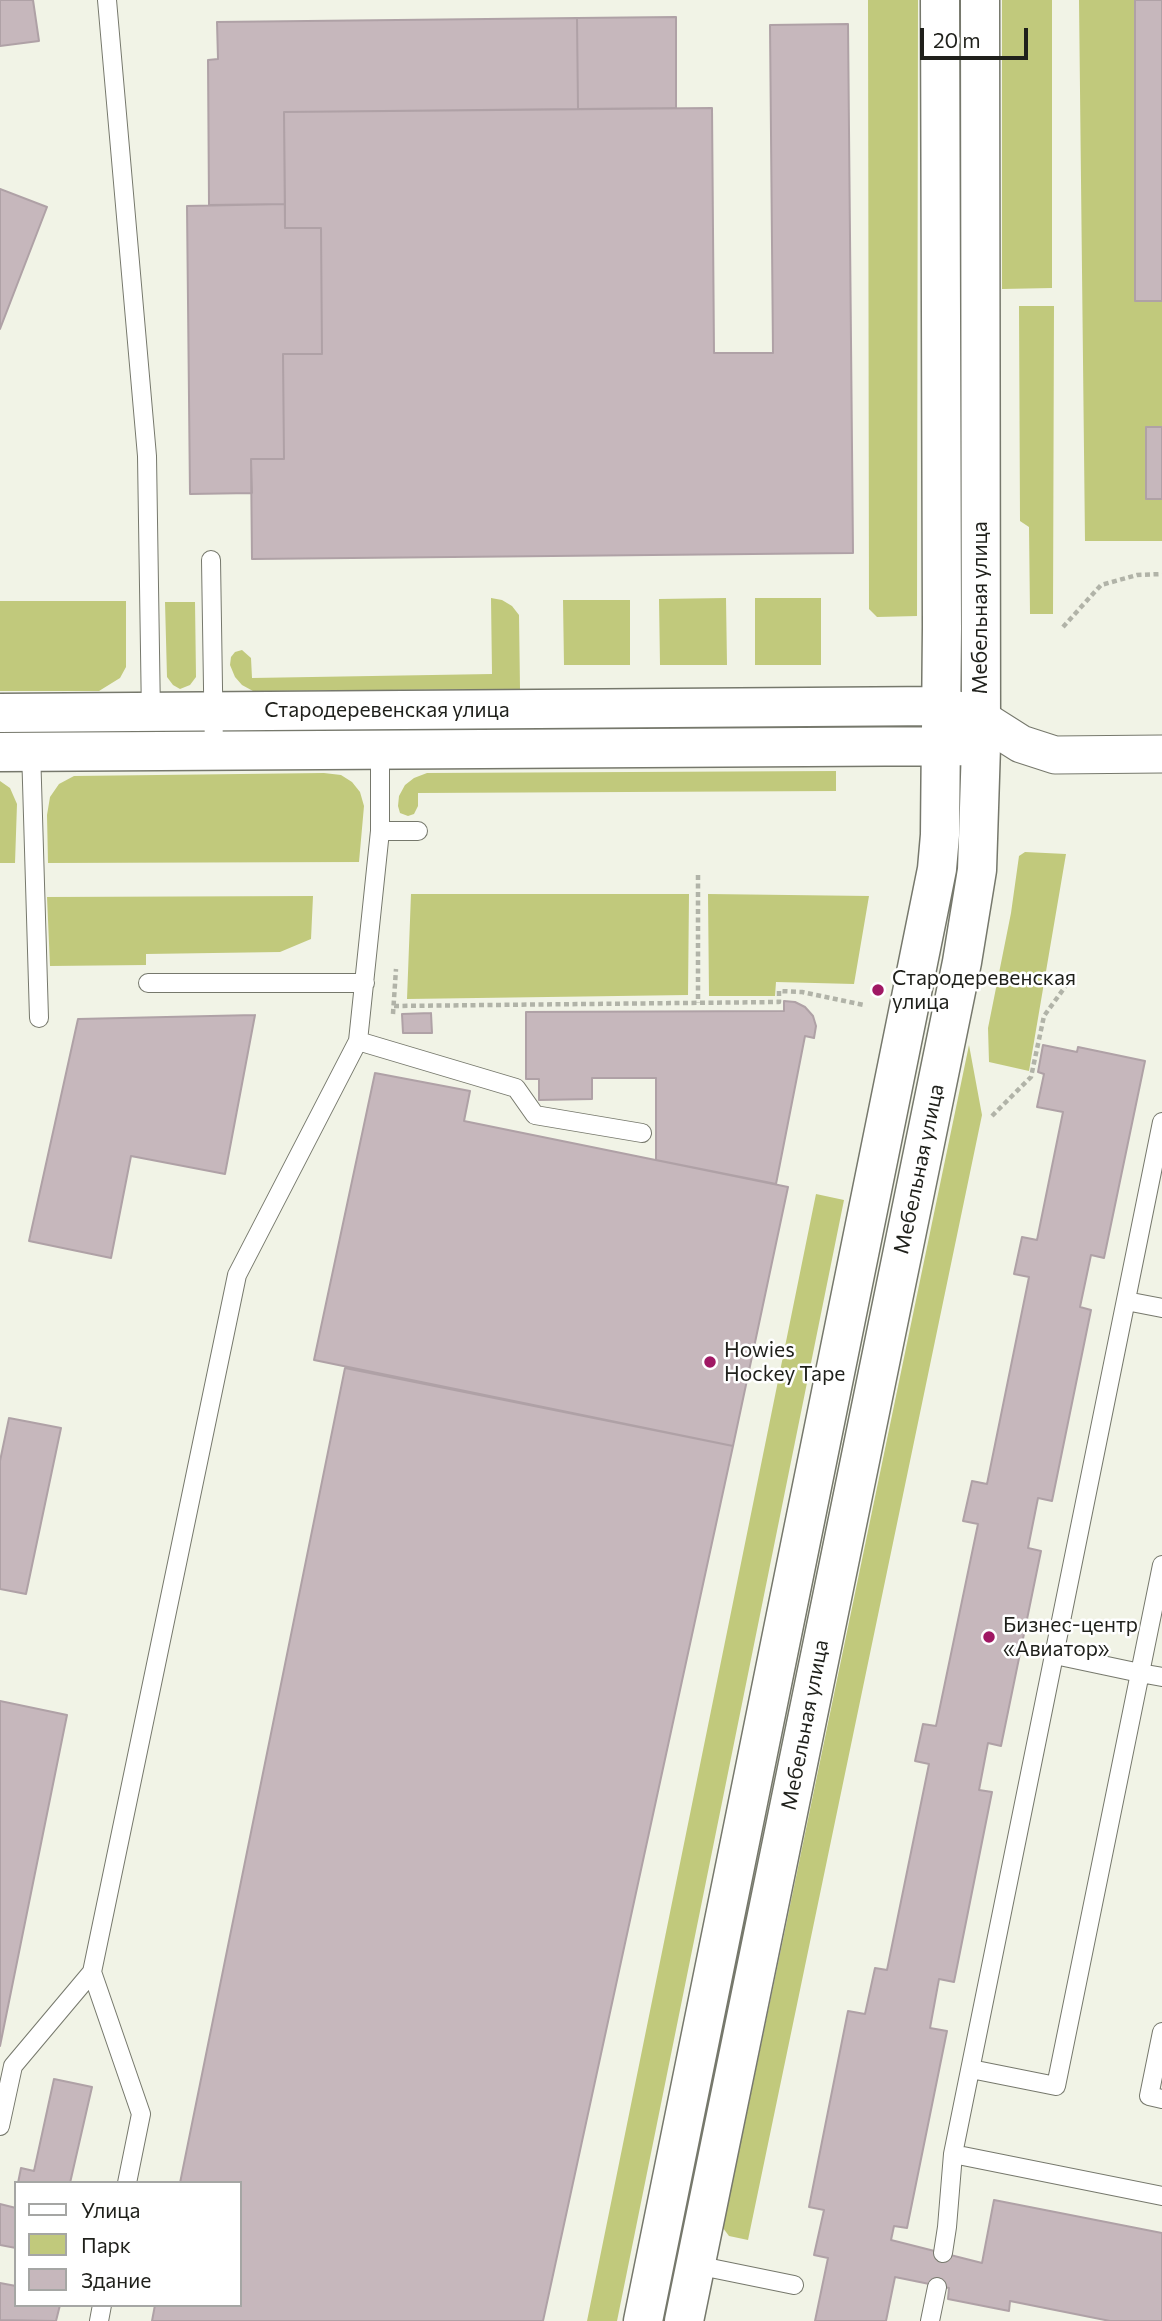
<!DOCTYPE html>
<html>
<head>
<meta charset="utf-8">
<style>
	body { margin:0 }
	#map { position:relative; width:1162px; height:2321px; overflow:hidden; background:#f1f3e6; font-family:Commissioner,sans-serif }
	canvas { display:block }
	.legend { position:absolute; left:14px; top:2181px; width:228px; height:126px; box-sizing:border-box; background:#fff; border:2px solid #a5a6a4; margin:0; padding:9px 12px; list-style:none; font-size:21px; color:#1f201b }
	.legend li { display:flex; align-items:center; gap:14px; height:35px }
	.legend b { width:35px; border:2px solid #a5a6a4 }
	.scale { position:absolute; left:920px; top:28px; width:108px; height:32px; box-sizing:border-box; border:4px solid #1f201b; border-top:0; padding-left:9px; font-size:21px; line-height:24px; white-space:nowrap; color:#1f201b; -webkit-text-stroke:5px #fff; paint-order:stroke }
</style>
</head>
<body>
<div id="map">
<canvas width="1162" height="2321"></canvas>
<ul class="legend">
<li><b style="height:9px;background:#fff"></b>Улица</li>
<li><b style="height:19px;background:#c1c97c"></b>Парк</li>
<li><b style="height:19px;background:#c6b7bc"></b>Здание</li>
</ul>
<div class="scale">20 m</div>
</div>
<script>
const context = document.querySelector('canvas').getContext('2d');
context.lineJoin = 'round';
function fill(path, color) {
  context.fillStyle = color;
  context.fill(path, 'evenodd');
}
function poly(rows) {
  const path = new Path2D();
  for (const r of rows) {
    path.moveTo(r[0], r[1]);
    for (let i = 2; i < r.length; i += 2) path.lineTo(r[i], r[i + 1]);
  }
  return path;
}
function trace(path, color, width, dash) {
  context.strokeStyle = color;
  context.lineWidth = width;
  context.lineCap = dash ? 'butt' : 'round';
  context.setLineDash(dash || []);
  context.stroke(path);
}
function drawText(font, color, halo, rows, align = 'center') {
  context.font = font + ' Commissioner,sans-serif';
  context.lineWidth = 5;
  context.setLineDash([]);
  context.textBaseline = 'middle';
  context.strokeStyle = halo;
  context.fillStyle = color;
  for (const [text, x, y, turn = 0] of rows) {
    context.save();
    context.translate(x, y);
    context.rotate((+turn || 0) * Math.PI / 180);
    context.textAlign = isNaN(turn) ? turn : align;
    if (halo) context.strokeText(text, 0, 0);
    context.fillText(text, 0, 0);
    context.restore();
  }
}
const green = poly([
	[868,0,918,0,917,616,877,617,869,609],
	[1002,0,1052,0,1052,288,1002,289],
	[1079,0,1162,0,1162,541,1085,541],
	[1019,306,1054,306,1053,614,1030,614,1029,527,1020,521],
	[491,598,502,600,512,606,519,615,520,689,253,691,242,685,235,677,230,665,231,657,235,652,242,650,251,658,252,678,492,674],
	[726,598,727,665,660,665,659,599],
	[755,598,821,598,821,665,755,665],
	[563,600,630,600,630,665,564,665],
	[0,601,126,601,126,667,120,678,99,691,0,691],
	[165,602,195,602,196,677,190,685,180,689,173,685,167,677],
	[836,771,836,791,418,793,418,806,414,814,408,816,400,813,398,806,399,796,405,785,414,778,427,773],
	[324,773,341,775,352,782,360,792,364,806,359,862,48,863,47,815,50,797,59,784,74,776],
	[0,781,10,788,17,804,15,863,0,863],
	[1025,852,1066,854,1029,1071,989,1062,988,1028,1011,913,1019,856],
	[411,894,689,894,688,995,407,999],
	[708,894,869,896,854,984,776,982,775,996,709,996],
	[313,896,311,939,280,952,146,954,146,965,50,966,47,897],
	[969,1045,982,1115,748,2240,729,2236,723,2228],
	[816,1194,844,1200,617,2321,587,2321]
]);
const building = poly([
	[0,0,33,0,39,41,0,46,0,0],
	[1135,0,1162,0,1162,301,1135,301,1135,0],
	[676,17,676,108,578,109,577,18,676,17],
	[577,18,578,109,284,112,285,204,209,205,208,60,218,59,217,22,577,18],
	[848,24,853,553,252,559,251,459,284,459,283,354,322,354,321,228,285,228,284,112,712,108,714,353,773,353,770,25,848,24],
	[0,189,47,207,0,329,0,189],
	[285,204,285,228,321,228,322,354,283,354,284,459,251,459,252,493,190,494,187,206,285,204],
	[1146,427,1162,427,1162,499,1146,499,1146,427],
	[784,1001,795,1002,805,1007,813,1016,816,1026,814,1038,805,1036,776,1184,656,1160,656,1078,592,1078,592,1099,539,1100,539,1079,526,1079,526,1012,784,1011,784,1001],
	[431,1013,432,1033,403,1033,402,1014,431,1013],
	[255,1015,225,1174,131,1156,111,1258,29,1241,78,1019,255,1015],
	[1043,1045,1077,1052,1078,1047,1145,1061,1104,1258,1091,1255,1080,1307,1091,1310,1052,1501,1038,1498,1028,1548,1041,1551,1001,1746,988,1743,979,1790,992,1792,954,1982,939,1979,930,2028,947,2031,907,2228,894,2226,891,2240,982,2263,994,2200,1162,2233,1162,2321,1110,2321,1010,2301,1009,2311,948,2299,949,2288,895,2277,886,2321,815,2321,828,2258,814,2255,824,2210,809,2207,848,2011,865,2014,875,1968,887,1970,929,1764,915,1761,923,1724,936,1726,978,1524,963,1521,972,1481,987,1484,1029,1277,1014,1274,1022,1237,1037,1240,1063,1112,1037,1107,1044,1074,1038,1072,1043,1045],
	[375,1073,470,1091,464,1121,788,1187,733,1446,314,1360,375,1073],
	[345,1368,733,1446,543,2321,152,2321,155,2305,240,2305,240,2183,180,2183,345,1368],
	[9,1418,61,1428,26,1594,0,1589,0,1461,9,1418],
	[0,1701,67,1715,0,2046,0,1701],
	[54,2079,92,2087,70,2183,18,2183,21,2168,34,2171,54,2079],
	[0,2204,16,2208,16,2248,0,2245,0,2204],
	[0,2283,16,2286,16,2305,60,2305,56,2321,0,2320,0,2283]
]);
const path = poly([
	[1063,627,1101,585,1137,575,1162,574],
	[698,875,698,1003],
	[394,1006,779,1002,779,991,802,992,864,1005],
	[393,1014,396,969],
	[992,1116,1031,1077,1044,1016,1070,980]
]);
const lane = poly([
	[107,0,147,456,151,716],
	[211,560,214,751],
	[31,749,39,1018],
	[380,831,418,831],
	[148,983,365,983],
	[358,1041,516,1088,535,1115,642,1133],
	[1126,1301,1162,1308],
	[1162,1565,1140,1673,1162,1677],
	[92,1972,141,2114,127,2183],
	[1162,2032,1149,2096,1162,2099],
	[971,2069,1056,2086,1140,1673,1055,1655],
	[0,2126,13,2066,92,1972,237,1275,358,1041,380,831,380,746],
	[953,2154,1162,2196],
	[943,2253,947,2227,953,2154,1162,1122],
	[691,2264,794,2285],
	[99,2321,102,2305],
	[930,2321,937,2287]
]);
const street = poly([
	[980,718,1021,744,1055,755,1162,754]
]);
const secondary = poly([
	[0,713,941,706,966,713],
	[0,752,965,746],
	[643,2321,937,869,940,835,942,627,940,0],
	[684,2321,962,962,977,870,981,746,980,0]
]);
const markers = [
	[878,990,7,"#a01864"],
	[710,1362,7,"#a01864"],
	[989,1637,7,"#a01864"]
];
const streetNames = [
	["Мебельная улица",980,608,-90],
	["Стародеревенская улица",387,710],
	["Мебельная улица",919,1169,-78],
	["Мебельная улица",805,1725,-79]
];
const poiNames = [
	["Стародеревенская",892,978],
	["улица",892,1002],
	["Howies",724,1350],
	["Hockey Tape",724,1374],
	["Бизнес-центр",1003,1625],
	["«Авиатор»",1003,1649]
];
fill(green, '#c1c97c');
fill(building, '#c6b7bc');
trace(building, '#afa1a6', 2);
trace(lane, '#76786c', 20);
trace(street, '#76786c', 39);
trace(secondary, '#76786c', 41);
trace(path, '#b1b3a8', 4.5, [5, 3.5]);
trace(lane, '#fff', 18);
trace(street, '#fff', 37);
trace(secondary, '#fff', 38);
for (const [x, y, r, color] of markers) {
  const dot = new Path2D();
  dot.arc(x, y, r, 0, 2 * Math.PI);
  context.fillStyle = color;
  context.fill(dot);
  trace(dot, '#fff', 2.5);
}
drawText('21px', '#1f201b', '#fff', streetNames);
drawText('21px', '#1f201b', '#fff', poiNames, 'left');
</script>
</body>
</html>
